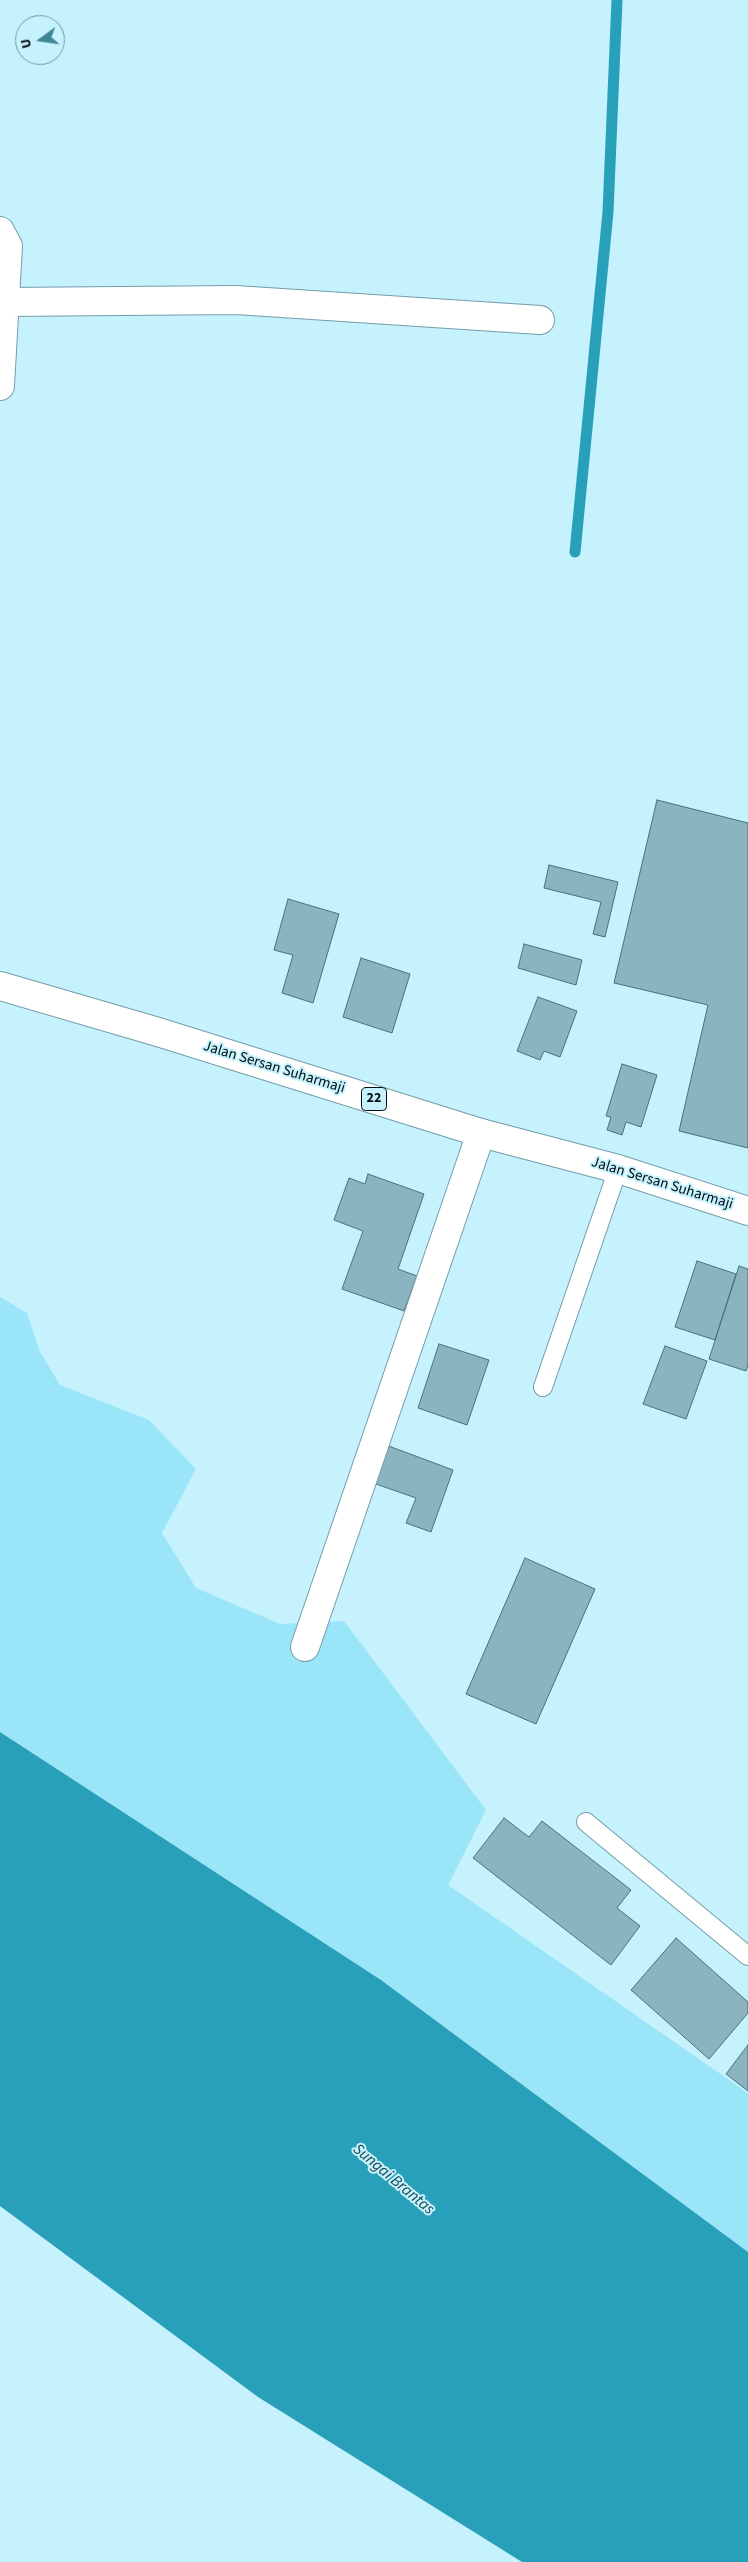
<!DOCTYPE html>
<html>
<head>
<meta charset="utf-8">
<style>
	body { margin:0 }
	#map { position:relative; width:748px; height:2562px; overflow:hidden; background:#c6f2fe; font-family:"Source Sans 3",sans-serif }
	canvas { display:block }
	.north { position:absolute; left:15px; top:15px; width:50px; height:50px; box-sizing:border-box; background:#c6f2fe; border:1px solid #7797a0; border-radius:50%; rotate:256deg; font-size:14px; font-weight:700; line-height:20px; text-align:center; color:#010e12 }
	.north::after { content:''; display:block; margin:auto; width:18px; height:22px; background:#428595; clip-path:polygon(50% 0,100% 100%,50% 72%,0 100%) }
</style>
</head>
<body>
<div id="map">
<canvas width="748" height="2562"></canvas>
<div class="north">U</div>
</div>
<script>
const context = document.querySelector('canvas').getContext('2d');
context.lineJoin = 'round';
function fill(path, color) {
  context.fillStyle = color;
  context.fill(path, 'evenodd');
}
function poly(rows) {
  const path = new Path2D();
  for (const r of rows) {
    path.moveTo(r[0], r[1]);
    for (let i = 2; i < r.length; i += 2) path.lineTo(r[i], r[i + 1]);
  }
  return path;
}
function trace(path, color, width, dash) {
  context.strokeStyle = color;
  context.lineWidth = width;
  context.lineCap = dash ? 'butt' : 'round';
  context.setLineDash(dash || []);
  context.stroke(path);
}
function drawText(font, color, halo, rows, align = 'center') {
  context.font = font + ' "Source Sans 3",sans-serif';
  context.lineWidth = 4;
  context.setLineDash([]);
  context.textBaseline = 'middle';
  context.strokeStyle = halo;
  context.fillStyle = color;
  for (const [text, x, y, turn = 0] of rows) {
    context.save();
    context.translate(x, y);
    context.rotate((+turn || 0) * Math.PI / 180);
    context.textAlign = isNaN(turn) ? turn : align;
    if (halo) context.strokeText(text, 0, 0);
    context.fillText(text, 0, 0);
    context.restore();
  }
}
const green = poly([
	[0,1297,27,1313,40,1352,60,1385,149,1420,196,1469,162,1533,196,1588,280,1624,344,1621,486,1810,448,1885,748,2093,748,2252,381,1980,0,1732]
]);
const water = poly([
	[0,1732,381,1980,748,2252,748,2562,522,2562,258,2397,0,2206]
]);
const stream = poly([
	[575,552,608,212,617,0]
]);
const building = poly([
	[657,800,748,823,748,1148,679,1131,708,1005,614,983,657,800],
	[549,865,618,882,605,937,593,934,601,902,544,888,549,865],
	[288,899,339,914,313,1003,282,993,293,955,274,950,288,899],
	[524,944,582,960,576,985,518,968,524,944],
	[361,958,410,974,392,1033,343,1017,361,958],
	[538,997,577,1011,560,1057,544,1051,540,1060,517,1051,538,997],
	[622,1064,657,1075,641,1127,626,1122,622,1135,607,1130,611,1117,606,1116,622,1064],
	[368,1174,424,1194,398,1269,417,1276,404,1311,342,1289,363,1231,334,1220,349,1178,365,1184,368,1174],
	[697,1261,736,1274,715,1340,675,1327,697,1261],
	[739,1266,748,1269,748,1365,746,1371,709,1359,739,1266],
	[439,1344,489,1360,467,1425,418,1408,439,1344],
	[665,1346,707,1361,686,1419,643,1404,665,1346],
	[386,1445,453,1470,431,1532,406,1523,416,1498,373,1483,386,1445],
	[525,1558,595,1589,536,1724,466,1694,525,1558],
	[504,1818,529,1837,542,1821,631,1890,617,1908,640,1926,611,1965,473,1858,504,1818],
	[676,1938,748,2002,748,2013,709,2059,631,1990,676,1938],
	[748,2045,748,2091,726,2074,748,2045]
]);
const lane = poly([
	[543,1387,618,1169],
	[586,1822,748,1956]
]);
const street = poly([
	[0,231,8,246,0,386],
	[6,302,236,300,540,320],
	[305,1647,481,1133]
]);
const highway = poly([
	[0,986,158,1032,481,1133,618,1169,748,1211]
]);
const shields = [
	[374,1099,25]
];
const shieldNames = [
	["22",374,1099]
];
const streetNames = [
	["Jalan Sersan Suharmaji",274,1068,17],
	["Jalan Sersan Suharmaji",662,1184,17]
];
const waterNames = [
	["Sungai Brantas",393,2180,40]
];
fill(green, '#9be5f9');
fill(water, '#29a0b9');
trace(stream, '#29a0b9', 11);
fill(building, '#8ab4bf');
trace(building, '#49717b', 1);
trace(lane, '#739da8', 20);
trace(street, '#739da8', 30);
trace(highway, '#739da8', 30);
trace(lane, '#fff', 18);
trace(street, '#fff', 28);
trace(highway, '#fff', 28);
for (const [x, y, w] of shields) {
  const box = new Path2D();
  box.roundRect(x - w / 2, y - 11.5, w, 23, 4);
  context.fillStyle = '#c6f2fe';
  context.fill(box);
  trace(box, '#010e12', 1);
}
drawText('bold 14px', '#010e12', null, shieldNames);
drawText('15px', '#010e12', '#c6f2fe', streetNames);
drawText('italic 16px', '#154651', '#c6f2fe', waterNames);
</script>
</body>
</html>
